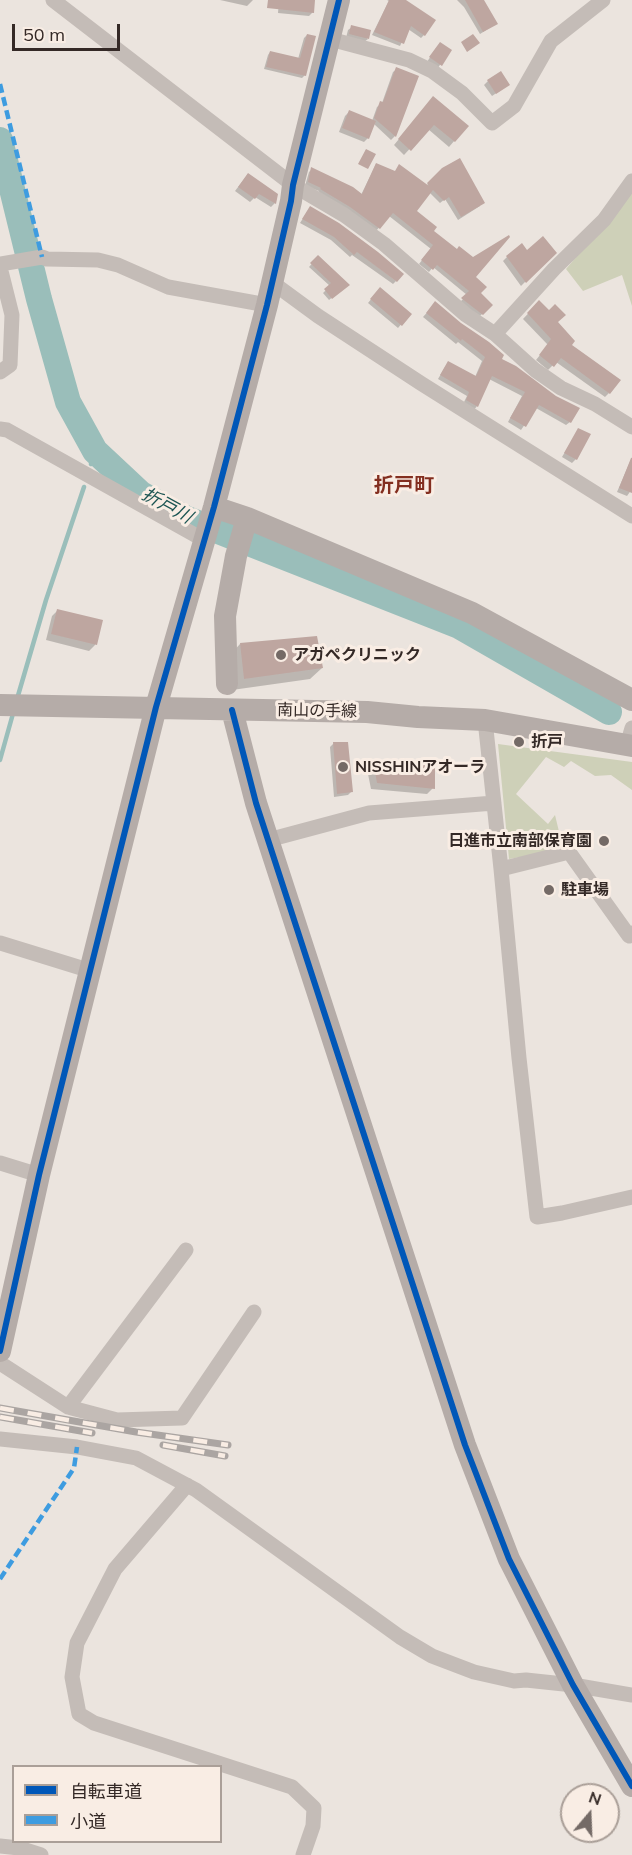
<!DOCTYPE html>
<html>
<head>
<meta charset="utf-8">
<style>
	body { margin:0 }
	#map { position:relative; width:632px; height:1855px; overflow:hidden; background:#ebe4de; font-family:Mulish,"Noto Sans JP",sans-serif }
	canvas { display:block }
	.legend { position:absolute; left:12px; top:1765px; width:210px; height:78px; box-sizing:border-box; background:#f9ede4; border:2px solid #aa9f98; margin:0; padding:8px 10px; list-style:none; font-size:18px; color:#342926 }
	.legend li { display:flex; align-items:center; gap:12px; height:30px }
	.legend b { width:30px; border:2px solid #aa9f98 }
	.north { position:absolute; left:560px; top:1783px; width:60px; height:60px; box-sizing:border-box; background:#f9ede4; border:2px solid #aa9f98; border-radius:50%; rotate:19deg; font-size:16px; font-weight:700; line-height:24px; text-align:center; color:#342926 }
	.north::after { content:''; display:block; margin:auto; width:21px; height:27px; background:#746a66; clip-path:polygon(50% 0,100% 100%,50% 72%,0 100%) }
	.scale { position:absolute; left:12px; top:24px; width:108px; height:27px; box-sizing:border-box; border:3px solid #342926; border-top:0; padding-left:8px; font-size:18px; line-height:21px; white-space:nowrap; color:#342926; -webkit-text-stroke:4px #f9ede4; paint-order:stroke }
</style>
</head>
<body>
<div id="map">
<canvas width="632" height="1855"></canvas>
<ul class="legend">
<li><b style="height:8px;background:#0057b8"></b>自転車道</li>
<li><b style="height:8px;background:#3e9ce0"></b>小道</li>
</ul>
<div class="north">N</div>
<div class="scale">50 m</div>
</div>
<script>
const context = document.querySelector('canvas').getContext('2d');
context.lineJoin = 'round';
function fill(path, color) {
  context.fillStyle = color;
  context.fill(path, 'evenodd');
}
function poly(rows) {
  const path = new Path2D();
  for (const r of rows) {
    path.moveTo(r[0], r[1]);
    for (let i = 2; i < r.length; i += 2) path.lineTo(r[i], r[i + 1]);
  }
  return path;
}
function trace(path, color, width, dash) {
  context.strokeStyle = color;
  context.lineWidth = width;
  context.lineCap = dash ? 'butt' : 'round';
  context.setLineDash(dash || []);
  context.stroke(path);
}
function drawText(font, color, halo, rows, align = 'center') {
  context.font = font + ' Mulish,"Noto Sans JP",sans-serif';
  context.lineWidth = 6;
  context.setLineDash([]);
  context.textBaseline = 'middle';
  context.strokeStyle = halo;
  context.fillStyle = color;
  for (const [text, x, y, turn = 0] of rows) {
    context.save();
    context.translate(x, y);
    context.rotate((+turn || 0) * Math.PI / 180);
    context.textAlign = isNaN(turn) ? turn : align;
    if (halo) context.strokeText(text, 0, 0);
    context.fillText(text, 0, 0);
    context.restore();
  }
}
const green = poly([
	[632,191,632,306,622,275,583,291,566,269],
	[498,744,632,762,632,790,611,775,595,776,571,761,564,767,546,757,516,794,548,824,555,815,562,844,550,852,509,859]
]);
const shadow = poly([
	[220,0,253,0,247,6],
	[279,0,314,0,313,12,309,16,278,13],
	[387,0,404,0,424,35,421,38,408,29,400,46,372,35,389,1],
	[457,0,482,0,496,24,480,34,464,7],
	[352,27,368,39,364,42,346,38,348,30],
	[307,35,305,75,302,78,264,69,268,55,270,52,298,59,304,38],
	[436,48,450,51,437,69,427,62],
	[397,69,417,76,395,136,391,140,374,124,368,138,364,142,339,132,345,116,349,112,372,121,377,107,382,103,393,72],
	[488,81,504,88,492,96,484,85],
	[428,104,467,126,449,147,428,129,404,155,394,145],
	[376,164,426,186,443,169,480,206,458,220,445,199,440,203,429,192,415,211,474,277,479,293,491,305,479,317,460,302,467,295,433,267,429,272,419,264,431,249,389,216,376,231,318,193,319,191,305,186,309,172,312,169,361,195],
	[248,174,275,203,271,207,255,197,250,202,235,191],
	[307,212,396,281,393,284,352,255,350,257,331,240,300,223],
	[527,252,555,252,521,286,503,261,507,257],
	[318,257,345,287,329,300,323,293,330,286,309,267],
	[377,292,410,314,398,328,368,303],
	[539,302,556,323,570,345,609,393,605,397,556,362,548,370,536,360,548,345,523,319],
	[432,307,499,359,570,422,566,425,536,408,521,430,508,422,522,396,489,379,477,406,474,410,463,404,467,396,438,379,445,367,475,377,482,361,458,342,456,344,423,317],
	[578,430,576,459,572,463,562,457],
	[632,457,632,489,627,496,617,492],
	[58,610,101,621,95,645,89,651,46,640,52,616],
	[240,644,322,668,310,679,232,690,229,656],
	[334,743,352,791,348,795,334,797,330,747],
	[373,763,433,767,433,788,427,794,371,789,367,769]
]);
const stream = poly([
	[91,464,95,451],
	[17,699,46,600,84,487],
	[0,760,14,710]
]);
const river = poly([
	[0,140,39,299,68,402,95,451,141,494,185,518,459,626,609,712]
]);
const building = poly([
	[268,0,315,0,314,13,267,8],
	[389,0,406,0,436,20,425,36,411,26,404,44,374,32],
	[465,0,484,0,498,24,483,32],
	[351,25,371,30,369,39,349,34],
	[307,34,316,36,306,76,266,67,270,51,300,58],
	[473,34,480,43,467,52,461,42],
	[440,42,452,50,442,66,429,57],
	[396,67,419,76,396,137,374,118,380,101,383,102],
	[501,71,510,85,496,94,487,80],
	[433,96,469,126,455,142,434,125,411,151,398,139],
	[349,110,376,121,369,139,342,128],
	[366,149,376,154,368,169,358,164],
	[460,158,485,203,461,217,449,197,444,201,433,190,417,211,437,227,434,231,457,249,459,246,473,257,509,235,510,237,476,277,487,287,481,293,493,305,483,315,461,298,469,291,437,265,433,270,421,260,433,245,393,213,380,229,350,207,320,189,321,188,308,182,311,167,353,187,362,194,376,163,395,171,399,164,429,186,427,183,442,168],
	[248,173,278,194,276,204,259,194,255,199,238,187],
	[310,206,339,223,378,252,404,274,397,282,357,252,354,255,334,237,302,219],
	[543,236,557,253,526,283,506,256,522,243,527,250],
	[318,255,350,285,332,299,324,289,331,283,310,263],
	[380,287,412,314,402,326,370,299],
	[539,300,549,310,555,304,566,315,558,322,575,341,572,345,621,380,610,394,561,358,554,367,539,355,551,339,527,313],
	[435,301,461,323,489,342,504,355,502,359,516,366,556,396,580,408,571,423,539,405,526,427,510,418,525,392,492,376,478,407,466,400,469,392,440,375,448,361,476,376,485,357,462,339,461,341,426,313],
	[578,428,591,434,577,460,564,453],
	[631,458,632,458,632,493,619,488],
	[57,609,103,620,97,645,51,634],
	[317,636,323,668,244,679,240,643],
	[333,742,348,742,353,792,337,794],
	[373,761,435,765,435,789,377,783]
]);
const street = poly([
	[53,0,293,185,344,215,384,244,466,315,495,334,535,370,561,388,595,404,632,427],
	[330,39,409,60,432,71,462,93,492,123,514,106,551,41,603,0],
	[0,264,42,257,47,259,98,260,118,265,168,287,267,305],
	[0,267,12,315,10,365,0,372],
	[273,283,318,316,422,384,632,516],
	[495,334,554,269,604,220,632,181],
	[0,429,7,430,204,540],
	[485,720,501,869,519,1058,537,1217,562,1213,632,1197],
	[627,745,632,728],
	[268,840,369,813,494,803],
	[501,869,569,852,629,936,632,933],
	[0,943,91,971],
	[0,1163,39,1175],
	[0,1363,68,1407,117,1420,182,1418,254,1312],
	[68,1407,186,1250],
	[0,1439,77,1447,136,1458,196,1490,400,1637,432,1656,474,1672,514,1681,526,1680,573,1685,632,1695],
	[187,1485,115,1569,77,1643,72,1677,79,1714,94,1723,292,1787,314,1808,313,1826,303,1855],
	[0,1846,19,1848,41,1855]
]);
const secondary = poly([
	[214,507,247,518,472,613,632,700],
	[227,684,225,616,236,556,247,518],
	[0,705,367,712,418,717,485,720,632,746],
	[232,710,256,803,465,1445,509,1559,573,1685,632,1786],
	[0,1351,39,1175,156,707,214,507,267,305,291,201,293,185,339,0]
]);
const rail = poly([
	[0,1408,136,1432,228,1445],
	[0,1417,92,1433],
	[163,1445,225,1456]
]);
const quiet = poly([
	[0,84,42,257],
	[0,1579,74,1468,77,1447]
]);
const cycleway = poly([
	[232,710,256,803,465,1445,509,1559,573,1685,632,1786],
	[0,1351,39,1175,156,707,214,507,267,305,291,201,293,185,339,0]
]);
const markers = [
	[281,655,6,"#746a66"],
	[519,742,6,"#746a66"],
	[343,767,6,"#746a66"],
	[604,841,6,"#746a66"],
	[549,890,6,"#746a66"]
];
const poiNames = [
	["アガぺクリニック",293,655],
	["折戸",531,742],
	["NISSHINアオーラ",355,767],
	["日進市立南部保育園",592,841,"right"],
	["駐車場",561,890]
];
const streetNames = [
	["南山の手線",317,711,1]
];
const waterNames = [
	["折戸川",167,506,29]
];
const quarterNames = [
	["折戸町",404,486]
];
fill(green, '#ced0b8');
fill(shadow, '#0003');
trace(stream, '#9abeba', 4.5);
trace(river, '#9abeba', 26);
fill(building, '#bea6a0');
trace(street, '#c4bcb7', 15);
trace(secondary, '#b5aca8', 22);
trace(rail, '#aba5a2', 7);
trace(rail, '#f9ede4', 4.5, [14]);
trace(quiet, '#3e9ce0', 4.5, [9, 4.5]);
trace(cycleway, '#0057b8', 6);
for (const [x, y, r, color] of markers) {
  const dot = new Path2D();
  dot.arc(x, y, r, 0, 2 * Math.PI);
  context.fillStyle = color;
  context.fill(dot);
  trace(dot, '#f9ede4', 2);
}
drawText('bold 16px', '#342926', '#f9ede4', poiNames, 'left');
drawText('16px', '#342926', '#f9ede4', streetNames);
drawText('italic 18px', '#1c5553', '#f9ede4', waterNames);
drawText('bold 20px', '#832e1f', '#f9ede4', quarterNames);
</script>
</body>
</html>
